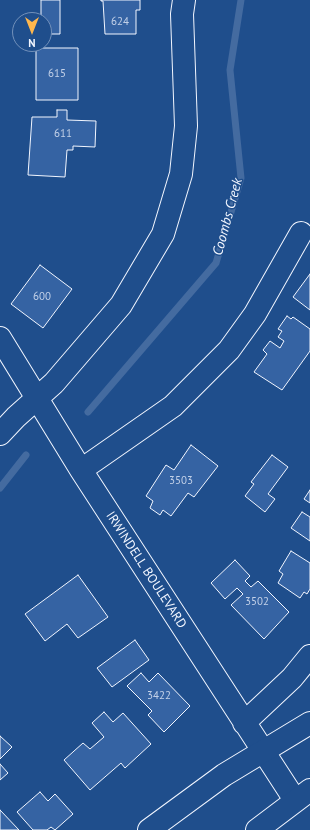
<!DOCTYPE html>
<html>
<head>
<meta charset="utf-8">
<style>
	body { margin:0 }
	#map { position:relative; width:310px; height:830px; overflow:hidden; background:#1f4e8c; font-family:"PT Sans",sans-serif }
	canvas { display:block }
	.north { position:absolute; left:12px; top:12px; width:40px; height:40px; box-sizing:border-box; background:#1f4e8c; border:1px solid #7391ba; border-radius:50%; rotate:180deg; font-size:11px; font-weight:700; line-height:16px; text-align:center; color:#f2f6ff }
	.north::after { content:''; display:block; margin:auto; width:14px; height:18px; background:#ffb74d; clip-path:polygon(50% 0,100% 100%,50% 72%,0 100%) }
</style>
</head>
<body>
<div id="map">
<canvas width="310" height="830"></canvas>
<div class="north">N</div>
</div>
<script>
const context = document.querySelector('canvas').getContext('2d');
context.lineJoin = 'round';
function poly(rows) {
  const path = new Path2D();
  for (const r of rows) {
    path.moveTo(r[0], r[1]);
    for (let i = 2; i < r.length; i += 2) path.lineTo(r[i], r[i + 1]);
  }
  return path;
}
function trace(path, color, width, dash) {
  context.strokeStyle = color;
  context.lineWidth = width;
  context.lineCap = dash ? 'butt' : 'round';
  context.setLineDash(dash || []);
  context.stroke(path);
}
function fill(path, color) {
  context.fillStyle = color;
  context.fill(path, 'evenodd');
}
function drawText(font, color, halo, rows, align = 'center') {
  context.font = font + ' "PT Sans",sans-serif';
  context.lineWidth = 3;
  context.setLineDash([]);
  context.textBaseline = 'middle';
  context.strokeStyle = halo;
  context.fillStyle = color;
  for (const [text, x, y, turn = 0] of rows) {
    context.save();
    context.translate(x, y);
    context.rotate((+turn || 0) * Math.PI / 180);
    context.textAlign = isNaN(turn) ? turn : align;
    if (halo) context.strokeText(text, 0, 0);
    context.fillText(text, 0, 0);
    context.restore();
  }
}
const stream = poly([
	[88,412,216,263,241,178,230,70,241,0],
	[0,488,26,455]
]);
const building = poly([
	[41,0,60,0,60,34,44,34,44,20,31,20,31,18,41,18,41,0],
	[101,0,140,0,140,10,136,10,136,34,105,34,103,1,101,1,101,0],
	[36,48,78,48,78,100,36,100,36,48],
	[57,110,67,110,67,120,96,121,95,147,73,146,73,150,67,150,65,177,28,175,32,117,57,117,57,110],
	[40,265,72,289,43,328,11,304,40,265],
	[310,274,310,310,293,297,310,274],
	[287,316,291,319,293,317,310,329,310,351,282,390,254,372,267,354,263,350,270,341,280,348,284,341,278,337,282,331,278,329,287,316],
	[191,445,218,466,194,497,188,493,171,516,163,510,160,515,150,508,153,501,146,496,166,465,174,470,191,445],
	[272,455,288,467,268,494,275,499,265,512,245,496,254,484,251,482,272,455],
	[310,490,310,503,304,499,310,490],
	[302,512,310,517,310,541,291,528,302,512],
	[291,551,310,563,310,589,307,594,304,592,300,598,278,583,283,574,279,571,291,551],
	[235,560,250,576,245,581,251,587,258,581,289,612,264,639,231,605,243,594,237,588,225,599,211,583,235,560],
	[78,575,108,617,78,638,67,624,45,641,25,614,78,575],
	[135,640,149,660,112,687,97,668,135,640],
	[141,673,149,682,158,673,190,706,164,732,148,715,152,711,127,686,141,673],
	[104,712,113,722,123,713,151,744,125,768,121,763,90,790,64,760,83,743,90,749,104,737,92,723,104,712],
	[0,736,12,747,0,759,0,736],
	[0,764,8,773,0,780,0,764],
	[40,792,48,801,55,794,73,814,55,830,51,827,47,830,33,830,17,812,40,792],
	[0,810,19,830,0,830,0,810]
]);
const minor = poly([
	[0,338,81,470,295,800],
	[0,434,16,417,54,383,121,305,163,234,181,174,186,126,182,14,184,0],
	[81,470,173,406,229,350,255,314,301,233],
	[244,723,292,678,310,656]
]);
const major = poly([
	[149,830,224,775,310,723],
	[257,830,310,790]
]);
const numberNames = [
	["624",120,22],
	["615",57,74],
	["611",63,134],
	["600",42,297],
	["3503",181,481],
	["3502",257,602],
	["3422",159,696]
];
const streetNames = [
	["IRWINDELL BOULEVARD",146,570,57]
];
const waterNames = [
	["Coombs Creek",228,217,-75]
];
trace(stream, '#446ba0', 7);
fill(building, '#3563a3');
trace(building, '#f2f6ff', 1);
trace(minor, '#f2f6ff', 24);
trace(major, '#f2f6ff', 24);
trace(minor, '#1f4e8c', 22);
trace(major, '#1f4e8c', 22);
drawText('11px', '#c3d1e8', null, numberNames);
drawText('13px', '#f2f6ff', '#1f4e8c', streetNames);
drawText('italic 14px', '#f2f6ff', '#1f4e8c', waterNames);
</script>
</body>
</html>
